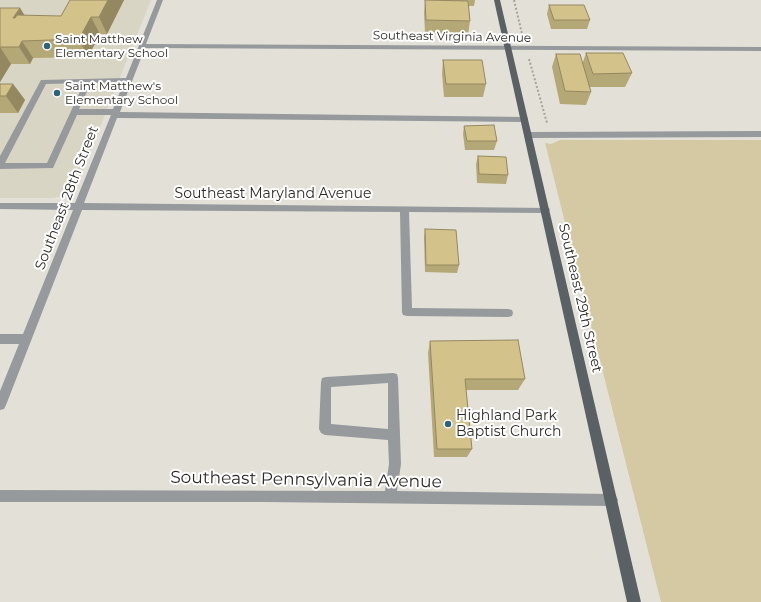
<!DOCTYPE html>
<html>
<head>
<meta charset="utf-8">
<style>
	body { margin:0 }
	canvas { display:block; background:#e3e0d7 }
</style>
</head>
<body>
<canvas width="761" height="602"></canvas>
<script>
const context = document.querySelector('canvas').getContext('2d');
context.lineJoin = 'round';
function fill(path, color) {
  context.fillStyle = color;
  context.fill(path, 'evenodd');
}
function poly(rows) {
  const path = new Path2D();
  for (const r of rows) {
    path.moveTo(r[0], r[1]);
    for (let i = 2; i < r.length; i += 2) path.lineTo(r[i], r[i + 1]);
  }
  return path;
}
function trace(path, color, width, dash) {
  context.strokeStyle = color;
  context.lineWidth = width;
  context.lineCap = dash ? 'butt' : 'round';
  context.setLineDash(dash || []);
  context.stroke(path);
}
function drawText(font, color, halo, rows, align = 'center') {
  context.font = font + ' Montserrat,sans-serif';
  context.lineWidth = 4;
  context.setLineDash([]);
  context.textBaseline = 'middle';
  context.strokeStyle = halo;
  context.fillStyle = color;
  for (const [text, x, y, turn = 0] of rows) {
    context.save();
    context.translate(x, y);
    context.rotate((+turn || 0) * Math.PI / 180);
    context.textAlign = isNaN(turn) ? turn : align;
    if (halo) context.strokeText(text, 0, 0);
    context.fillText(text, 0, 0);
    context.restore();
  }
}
const built = poly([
	[0,0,151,0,76,187,69,194,62,196,53,198,0,198]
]);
const green = poly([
	[560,140,761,140,761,602,661,602,545,143,551,144]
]);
const path = poly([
	[514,0,523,38],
	[529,59,547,123]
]);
const minor = poly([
	[157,0,163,0,146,44,761,47,761,51,145,48,120,112,527,117,528,119,524,122,117,118,84,203,549,208,550,210,546,213,409,212,412,308,508,309,512,310,513,313,512,316,508,317,407,316,403,315,402,312,400,212,82,210,6,405,4,409,0,410,0,391,19,344,0,344,0,334,23,334,73,210,0,209,0,203,75,203,111,115,77,115,53,168,0,169,0,156,41,80,126,78,157,0],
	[124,82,113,109,79,109,91,83,124,82],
	[84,83,47,163,5,163,46,84,84,83],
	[761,131,761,137,528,138,524,135,528,132,761,131],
	[393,373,397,374,398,378,401,464,397,491,612,494,616,496,618,500,616,504,612,506,263,502,0,502,0,490,385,491,389,464,388,440,325,435,321,433,319,429,321,382,322,378,326,377,393,373],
	[388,383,388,429,331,424,331,387,388,383]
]);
const major = poly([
	[494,0,500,0,641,602,627,602,494,0]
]);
const wall = poly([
	[70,0,124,0,107,34,100,34,88,57,33,58,30,64,11,64,0,82,0,8,20,8,25,16,61,16],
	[425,0,475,0,474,6,468,6,470,21,468,35,425,34,424,13],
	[549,5,590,20,587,29,551,29,547,14],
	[586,53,632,73,625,87,590,87,591,92,586,105,560,104,552,67,556,54,583,62],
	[443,60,486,84,483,97,444,97,442,74],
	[0,84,13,84,25,100,18,113,0,113],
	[464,126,497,141,494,150,465,150,463,134],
	[478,156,508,175,506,184,477,183,476,164],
	[425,229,459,265,457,273,425,272,424,237],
	[430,341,525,379,518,390,466,390,472,449,467,457,434,457,428,353]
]);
const shadedWall = poly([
	[108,0,124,0,107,34,99,17],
	[20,8,31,26,13,18],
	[91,17,100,34,88,57,79,39],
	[22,41,33,58,30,64,19,47],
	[0,47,11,64,0,82],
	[13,84,25,100,18,113,6,96]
]);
const building = poly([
	[70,0,108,0,99,17,91,17,79,39,22,41,19,47,0,47,0,8,20,8,13,18,15,18,17,15,61,16,70,0],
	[425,0,468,1,470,21,426,20,425,0],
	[549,5,584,5,590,20,554,20,549,5],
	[586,53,623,53,632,73,593,74,586,53],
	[556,54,580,54,591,92,565,91,556,54],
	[443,60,482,60,486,84,446,84,443,60],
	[0,84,13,84,6,96,0,96,0,84],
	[494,125,497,141,467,141,464,126,494,125],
	[478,156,506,157,508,175,479,174,478,156],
	[425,229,456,230,459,265,426,265,425,229],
	[518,340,525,379,465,379,472,449,437,449,430,341,518,340]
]);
const markers = [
	[47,46,4,"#2c647e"],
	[57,93,4,"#2c647e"],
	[448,424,4,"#2c647e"]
];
const farStreetnames = [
	["Southeast Virginia Avenue",452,37,1]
];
const farPoinames = [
	["Saint Matthew",55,39],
	["Elementary School",55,53],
	["Saint Matthew's",65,86],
	["Elementary School",65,100]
];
const streetNames = [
	["Southeast Maryland Avenue",273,194],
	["Southeast 28th Street",67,198,-69],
	["Southeast 29th Street",580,298,77]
];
const poiNames = [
	["Highland Park",456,416],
	["Baptist Church",456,432]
];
const nearStreetnames = [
	["Southeast Pennsylvania Avenue",306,480,1]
];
fill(built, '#d9d5c5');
fill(green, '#d4c9a3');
trace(path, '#a5a39b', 2, [2, 2]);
fill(minor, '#969a9c');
fill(major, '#5a6164');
fill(wall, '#b5a877');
fill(shadedWall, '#948861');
fill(building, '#d3c38a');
trace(building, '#948861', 1);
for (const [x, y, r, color] of markers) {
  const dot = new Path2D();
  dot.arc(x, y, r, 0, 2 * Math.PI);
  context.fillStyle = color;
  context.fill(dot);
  trace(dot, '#fff', 1.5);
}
drawText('12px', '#2c2b27', '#fff', farStreetnames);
drawText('12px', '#2c2b27', '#fff', farPoinames, 'left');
drawText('14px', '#2c2b27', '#fff', streetNames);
drawText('14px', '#2c2b27', '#fff', poiNames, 'left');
drawText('17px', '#2c2b27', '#fff', nearStreetnames);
</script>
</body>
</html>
